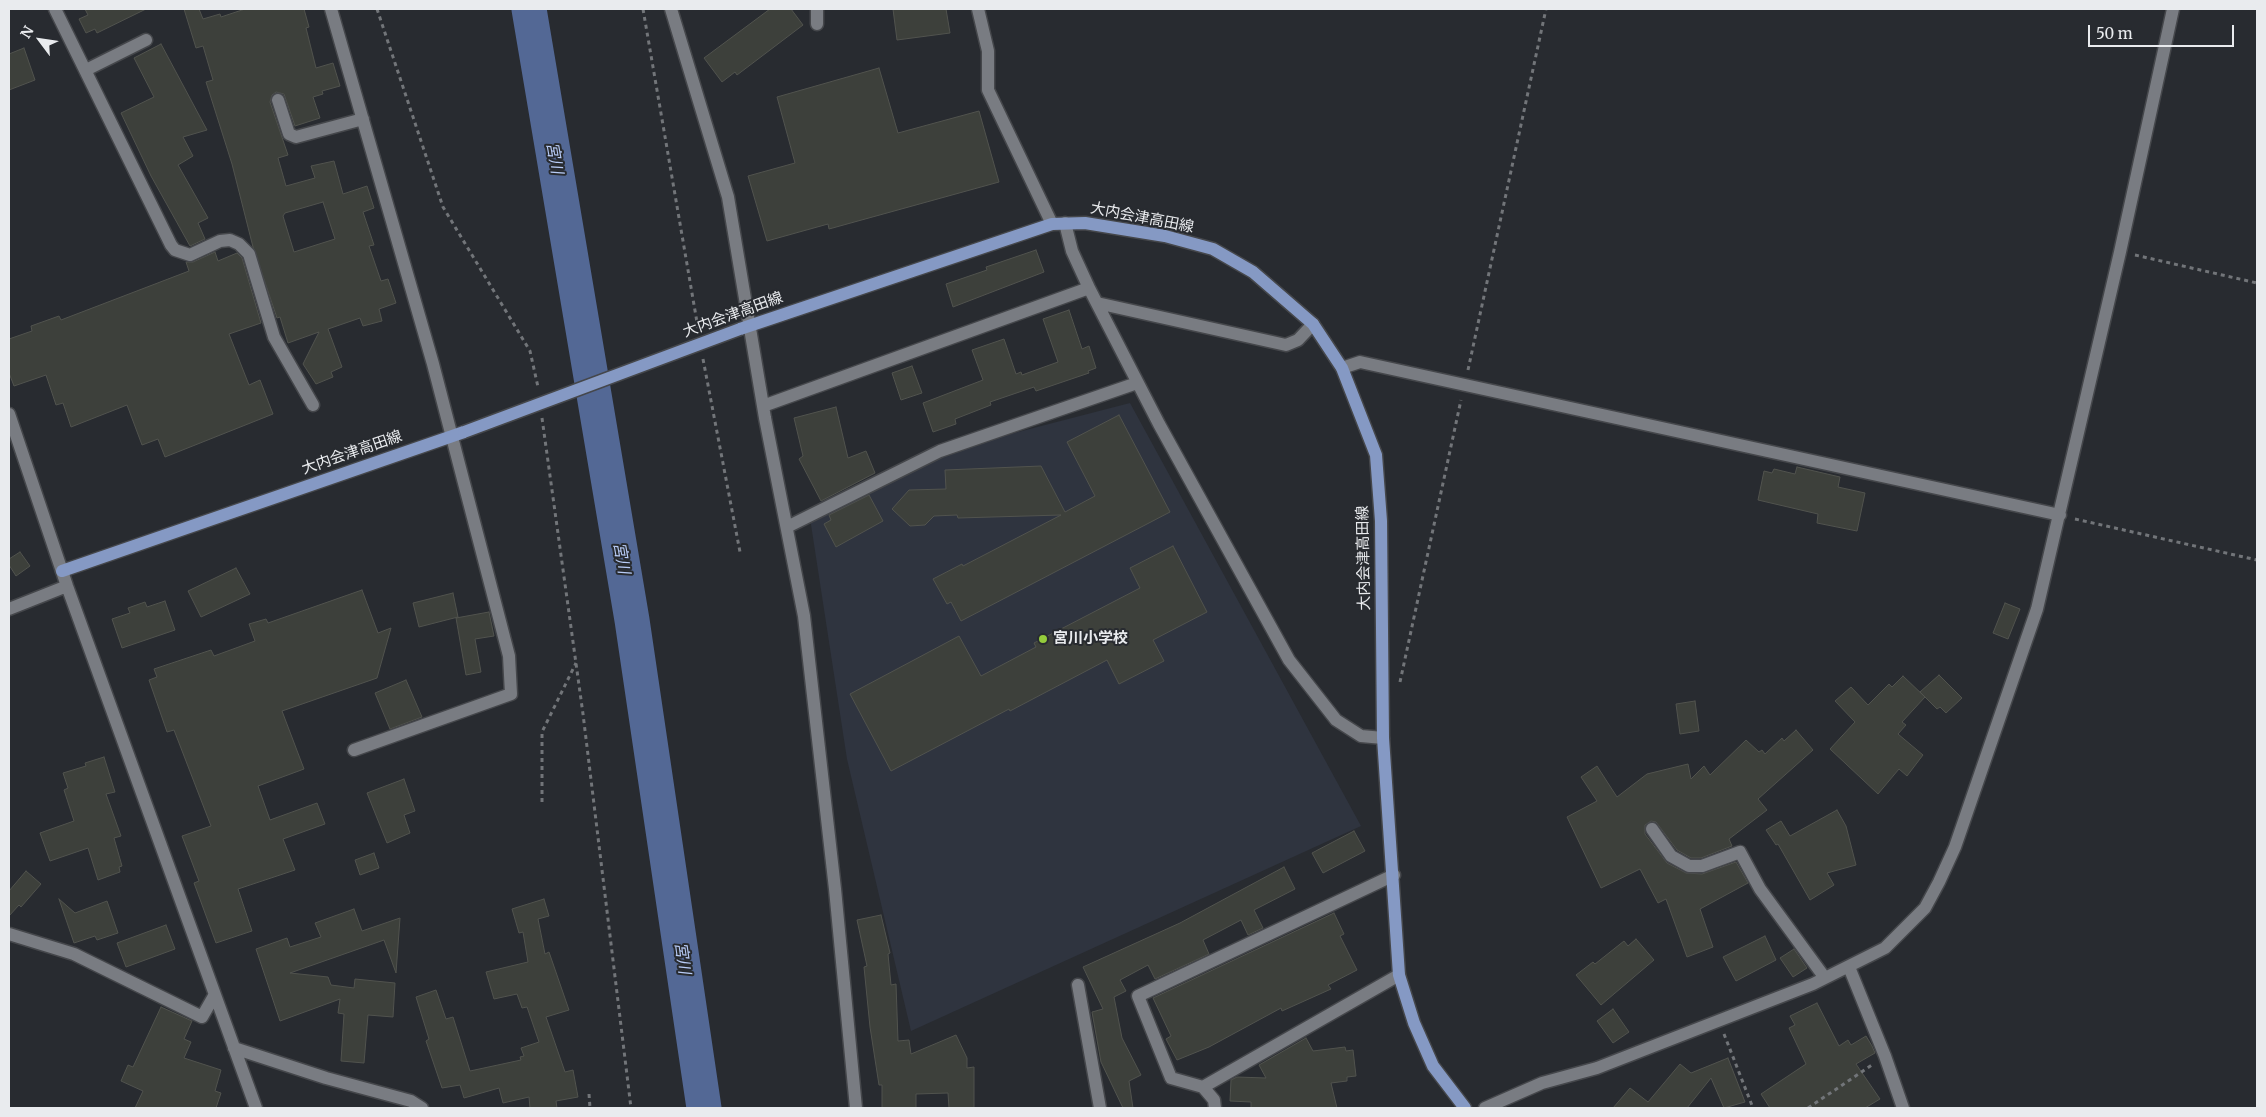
<!DOCTYPE html>
<html>
<head>
<meta charset="utf-8">
<style>
	body { margin:0 }
	#map { position:relative; width:2266px; height:1117px; overflow:hidden; background:#282b30; font-family:Merriweather,serif }
	canvas { display:block }
	.frame { position:absolute; inset:0; border:10px solid #e9ebee; pointer-events:none }
	.north { position:absolute; left:15px; top:15px; width:50px; height:50px; -webkit-text-stroke:4px #282b30; paint-order:stroke; rotate:301deg; font-size:14px; font-weight:700; line-height:20px; text-align:center; color:#e9ebee }
	.north::after { content:''; display:block; margin:auto; width:18px; height:22px; background:#e9ebee; clip-path:polygon(50% 0,100% 100%,50% 72%,0 100%) }
	.scale { position:absolute; left:2088px; top:25px; width:146px; height:22px; box-sizing:border-box; border:2px solid #e9ebee; border-top:0; padding-left:6px; font-size:15px; line-height:18px; white-space:nowrap; color:#e9ebee; -webkit-text-stroke:4px #282b30; paint-order:stroke }
</style>
</head>
<body>
<div id="map">
<canvas width="2266" height="1117"></canvas>
<div class="frame"></div>
<div class="north">N</div>
<div class="scale">50 m</div>
</div>
<script>
const context = document.querySelector('canvas').getContext('2d');
context.lineJoin = 'round';
function fill(path, color) {
  context.fillStyle = color;
  context.fill(path, 'evenodd');
}
function poly(rows) {
  const path = new Path2D();
  for (const r of rows) {
    path.moveTo(r[0], r[1]);
    for (let i = 2; i < r.length; i += 2) path.lineTo(r[i], r[i + 1]);
  }
  return path;
}
function trace(path, color, width, dash) {
  context.strokeStyle = color;
  context.lineWidth = width;
  context.lineCap = dash ? 'butt' : 'round';
  context.setLineDash(dash || []);
  context.stroke(path);
}
function drawText(font, color, halo, rows, align = 'center') {
  context.font = font + ' Merriweather,"Noto Sans JP",serif';
  context.lineWidth = 4;
  context.setLineDash([]);
  context.textBaseline = 'middle';
  context.strokeStyle = halo;
  context.fillStyle = color;
  for (const [text, x, y, turn = 0] of rows) {
    context.save();
    context.translate(x, y);
    context.rotate((+turn || 0) * Math.PI / 180);
    context.textAlign = isNaN(turn) ? turn : align;
    if (halo) context.strokeText(text, 0, 0);
    context.fillText(text, 0, 0);
    context.restore();
  }
}
const built = poly([
	[1130,403,1361,826,911,1031,847,759,810,518,941,452]
]);
const river = poly([
	[529,9,632,620,704,1108]
]);
const building = poly([
	[85,9,146,9,97,33,95,29,86,33,79,19,88,15,85,9],
	[184,9,199,9,203,19,220,14,221,17,245,9,304,9,309,27,306,28,316,68,333,63,340,86,322,91,323,94,313,97,320,118,295,126,284,94,276,92,272,95,270,102,288,155,278,158,286,186,315,178,311,166,334,161,343,194,367,186,374,208,363,212,374,245,369,246,381,281,388,279,396,303,379,309,382,321,363,326,360,318,328,329,342,367,331,372,333,377,316,384,303,364,319,332,288,343,280,317,277,318,253,247,232,164,206,82,213,80,203,46,196,48,184,9],
	[323,202,335,239,294,252,283,216,285,213,323,202],
	[770,9,791,9,803,25,737,75,735,72,722,82,704,58,770,9],
	[893,9,946,9,950,33,897,40,893,9],
	[161,44,207,130,183,137,193,156,178,165,208,218,198,223,205,239,190,246,151,176,121,113,154,97,134,58,161,44],
	[24,48,35,80,9,90,9,54,24,48],
	[879,68,898,133,979,111,999,182,829,229,828,224,767,241,748,176,795,163,777,97,879,68],
	[1036,250,1044,272,953,307,946,284,987,270,986,267,1036,250],
	[215,252,218,261,237,253,242,258,261,323,229,334,249,385,260,380,273,414,165,457,158,439,142,445,127,405,71,427,63,403,56,405,46,375,14,386,9,373,9,339,32,331,31,326,59,316,61,320,189,271,186,262,193,262,215,252],
	[1069,310,1082,349,1089,346,1096,368,1088,371,1089,373,1036,391,1034,387,990,402,991,405,955,419,956,424,933,432,923,403,983,380,972,350,1004,339,1016,374,1021,372,1022,375,1058,362,1043,319,1069,310],
	[912,366,922,393,901,400,892,373,912,366],
	[836,407,848,458,866,451,875,473,821,501,799,459,803,456,794,418,836,407],
	[1119,415,1170,512,961,621,951,602,947,604,933,579,962,564,963,566,1061,515,958,518,957,515,934,516,925,525,910,526,892,509,909,490,946,489,945,470,1041,466,1065,512,1095,496,1067,442,1119,415],
	[1797,467,1840,477,1838,487,1865,493,1857,531,1817,523,1818,514,1758,500,1764,471,1772,473,1774,469,1795,474,1797,467],
	[869,495,883,521,836,547,824,524,831,520,829,515,869,495],
	[1173,546,1207,612,1153,640,1164,661,1119,684,1107,660,1010,711,1009,709,891,771,850,694,959,636,981,676,1036,647,1034,643,1140,588,1130,568,1173,546],
	[20,552,30,566,16,576,9,565,9,559,20,552],
	[236,568,250,594,201,617,188,591,236,568],
	[362,590,378,633,391,628,377,678,282,711,304,769,258,786,270,820,317,803,325,824,283,839,295,870,238,889,252,931,216,943,194,883,199,881,182,836,211,826,174,730,167,732,149,680,157,677,154,669,211,650,214,656,255,641,249,624,266,619,268,623,362,590],
	[453,593,458,617,419,627,413,603,453,593],
	[165,601,175,630,122,648,112,619,130,613,128,608,145,602,147,607,165,601],
	[2005,603,2020,609,2008,639,1993,633,2005,603],
	[489,612,494,636,475,639,481,672,466,675,456,618,489,612],
	[1939,675,1962,698,1946,713,1940,707,1937,709,1920,692,1939,675],
	[1903,676,1925,697,1902,722,1906,725,1898,734,1923,755,1907,776,1899,769,1878,794,1830,749,1855,722,1835,701,1851,687,1868,705,1889,684,1892,687,1903,676],
	[406,680,422,717,390,729,375,693,406,680],
	[1695,701,1699,731,1680,734,1676,704,1695,701],
	[1796,730,1813,750,1758,799,1767,810,1729,839,1732,846,1701,858,1691,858,1677,850,1656,822,1651,821,1645,825,1645,834,1667,863,1686,873,1702,874,1736,862,1748,883,1700,909,1713,947,1687,957,1666,899,1658,903,1640,869,1601,888,1567,817,1597,801,1581,777,1597,766,1617,797,1647,774,1688,764,1691,779,1704,766,1710,775,1746,740,1759,752,1762,750,1765,754,1782,738,1784,741,1796,730],
	[104,757,115,792,106,794,121,836,114,838,122,866,119,867,120,872,98,880,88,848,50,861,40,833,74,821,64,790,68,788,63,773,86,766,85,763,104,757],
	[404,779,415,811,404,815,410,833,387,843,367,793,404,779],
	[1837,810,1846,826,1856,865,1827,873,1834,885,1810,900,1778,844,1776,845,1766,830,1781,821,1790,836,1837,810],
	[1354,831,1365,851,1323,873,1312,853,1354,831],
	[374,853,379,868,360,875,355,860,374,853],
	[1284,867,1295,889,1254,910,1263,928,1248,935,1241,920,1203,940,1209,954,1155,979,1148,965,1120,980,1126,991,1114,997,1122,1038,1141,1075,1129,1081,1133,1108,1123,1108,1101,1062,1092,1012,1103,1009,1083,967,1180,923,1284,867],
	[26,871,41,884,21,907,19,905,9,916,9,891,26,871],
	[59,899,75,913,107,901,118,933,97,940,95,936,74,943,59,899],
	[544,899,549,916,538,919,545,954,549,952,569,1010,546,1017,565,1072,573,1070,578,1097,556,1101,557,1108,530,1108,529,1097,503,1103,499,1088,464,1098,460,1085,442,1088,426,1041,429,1039,416,997,436,990,446,1019,453,1017,470,1071,521,1060,520,1057,524,1056,521,1048,539,1042,527,1007,522,1008,517,994,494,999,486,972,528,962,523,932,519,933,512,909,544,899],
	[354,909,362,931,400,918,396,973,384,940,290,973,328,977,331,985,354,988,355,979,395,983,393,1017,368,1015,364,1063,341,1061,344,1014,338,1013,340,999,280,1021,256,949,287,938,290,947,321,937,315,923,354,909],
	[1334,913,1344,934,1340,936,1357,970,1328,985,1331,989,1282,1011,1281,1008,1209,1047,1177,1060,1166,1039,1171,1036,1153,998,1334,913],
	[881,915,890,953,888,954,891,985,896,984,898,1041,909,1040,911,1054,956,1035,967,1058,967,1068,974,1067,974,1108,949,1108,948,1093,916,1094,916,1108,882,1108,882,1085,879,1085,870,1027,864,967,867,966,857,920,881,915],
	[166,925,175,949,126,967,117,943,166,925],
	[1765,936,1776,960,1736,981,1723,957,1765,936],
	[1636,939,1654,960,1601,1005,1576,975,1593,962,1595,964,1624,941,1628,946,1636,939],
	[1794,949,1807,968,1793,977,1780,958,1794,949],
	[1817,1003,1839,1046,1848,1040,1851,1045,1866,1036,1872,1046,1875,1053,1856,1064,1880,1099,1865,1108,1770,1108,1761,1094,1806,1064,1789,1028,1795,1025,1790,1016,1817,1003],
	[161,1007,192,1021,184,1039,191,1042,184,1058,221,1070,215,1091,221,1093,216,1108,135,1108,143,1091,121,1081,128,1065,133,1067,161,1007],
	[1613,1009,1629,1032,1613,1043,1597,1021,1613,1009],
	[1306,1038,1313,1051,1345,1047,1346,1051,1353,1050,1356,1076,1347,1077,1347,1081,1331,1083,1337,1108,1251,1108,1251,1102,1230,1101,1231,1080,1237,1077,1266,1078,1259,1065,1306,1038],
	[1728,1058,1745,1102,1724,1108,1711,1078,1687,1108,1613,1108,1630,1088,1648,1102,1680,1064,1691,1073,1728,1058]
]);
const path = poly([
	[377,9,443,207,530,351,538,387],
	[643,9,698,328],
	[2135,255,2257,283],
	[703,359,740,552],
	[1468,370,1546,9],
	[542,418,583,714,631,1108],
	[2075,519,2257,560],
	[1400,682,1461,400],
	[542,802,542,732,576,663],
	[1724,1034,1753,1108],
	[589,1094,590,1108],
	[1808,1108,1872,1065]
]);
const minor = poly([
	[55,9,171,245,175,250,190,255,220,241,230,240,239,244,249,254,274,337,313,405],
	[331,9,433,364,509,656,511,694,354,750],
	[671,9,728,197,765,418,804,616,835,889,856,1108],
	[978,9,988,51,988,90,1052,224],
	[817,24,817,9],
	[86,70,146,40],
	[278,100,289,134,296,137,363,119],
	[1065,223,1072,251,1089,288,1159,424,1289,660,1336,720,1361,736,1383,738],
	[1097,303,1286,345,1298,340,1313,324],
	[1342,368,1360,362,2060,515],
	[763,406,1089,288],
	[9,414,67,586,256,1108],
	[787,527,940,451,1137,383],
	[9,609,67,586],
	[1652,829,1671,856,1689,866,1702,866,1740,852,1760,889,1825,978],
	[9,934,74,954,202,1017,214,996],
	[1849,967,1885,1056,1903,1108],
	[1078,985,1100,1108],
	[234,1048,326,1078,411,1101,422,1108],
	[1203,1087,1399,975],
	[1215,1108,1214,1100,1203,1087,1171,1078,1138,996,1394,875],
	[1485,1108,1542,1083,1597,1068,1813,984,1885,948,1925,908,1939,882,1955,847,2037,609,2120,252,2173,9]
]);
const major = poly([
	[740,329,1052,224,1085,223,1165,236,1213,249,1253,272,1313,324,1342,368,1376,455,1381,521,1383,738,1399,975,1414,1023,1433,1066,1465,1108],
	[62,571,464,432]
]);
const majorBridge = poly([
	[464,432,740,329]
]);
const markers = [
	[1043,639,5,"#94cc3c"]
];
const streetNames = [
	["大内会津高田線",1142,218,11],
	["大内会津高田線",733,315,-20],
	["大内会津高田線",352,453,-19],
	["大内会津高田線",1364,558,-91]
];
const poiNames = [
	["宮川小学校",1053,639]
];
const waterNames = [
	["宮川",554,158,80],
	["宮川",621,558,80],
	["宮川",682,958,82]
];
fill(built, '#2f343f');
trace(river, '#536895', 35);
fill(building, '#3d403b');
trace(building, '#51534e', 1);
trace(minor, '#45474b', 15);
trace(major, '#45474b', 15);
trace(path, '#727579', 3, [4, 4]);
trace(minor, '#797c82', 12);
trace(major, '#8599c4', 12);
trace(majorBridge, '#45474b', 15, []);
trace(majorBridge, '#8599c4', 12);
for (const [x, y, r, color] of markers) {
  const dot = new Path2D();
  dot.arc(x, y, r, 0, 2 * Math.PI);
  context.fillStyle = color;
  context.fill(dot);
  trace(dot, '#282b30', 2);
}
drawText('15px', '#e9ebee', '#282b30', streetNames);
drawText('bold 15px', '#e9ebee', '#282b30', poiNames, 'left');
drawText('italic 16px', '#b8ccf7', '#282b30', waterNames);
</script>
</body>
</html>
